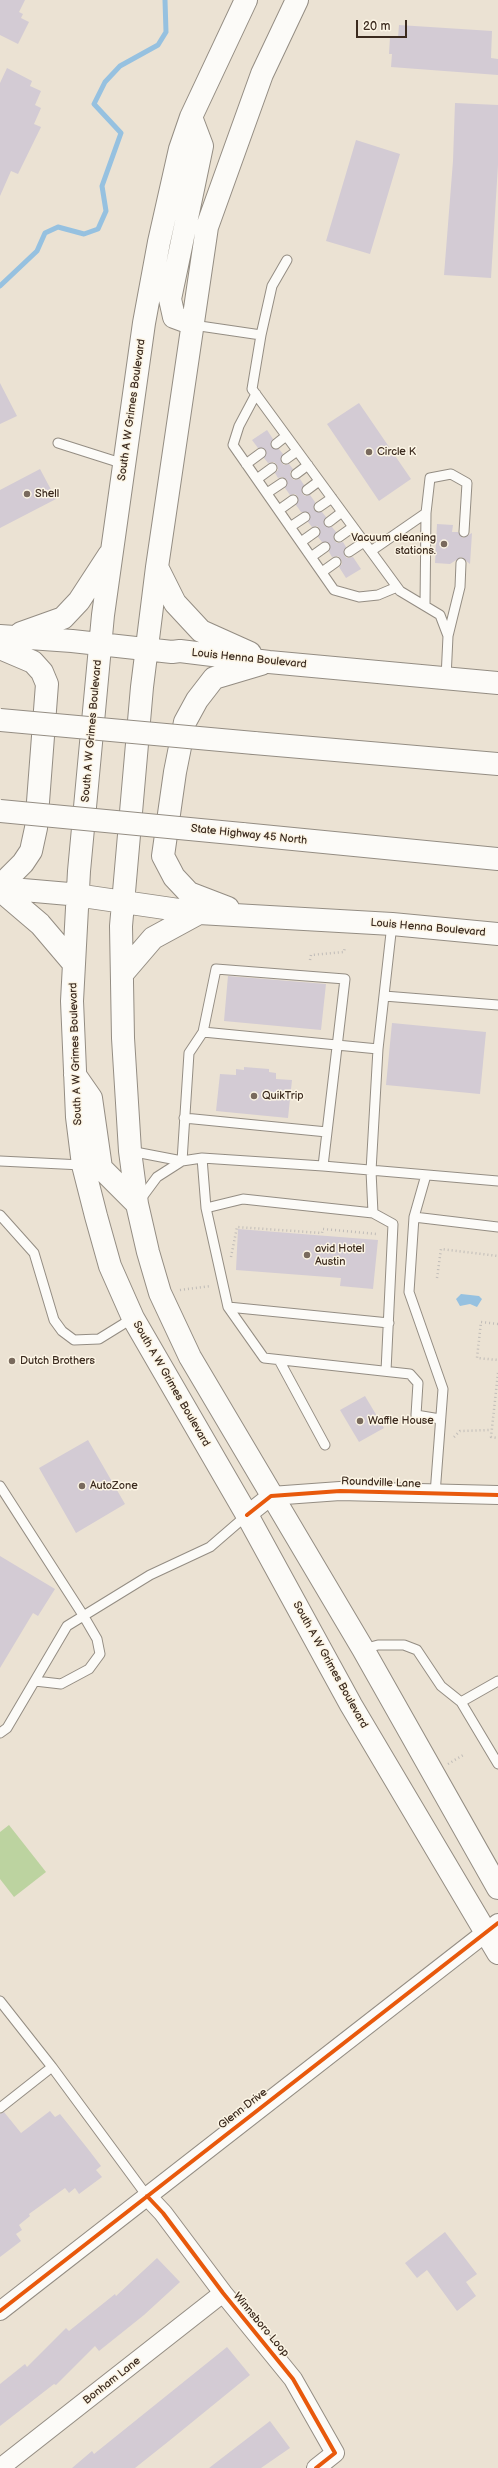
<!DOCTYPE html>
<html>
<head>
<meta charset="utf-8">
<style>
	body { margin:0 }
	#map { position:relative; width:498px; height:2468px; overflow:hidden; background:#ebe2d3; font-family:"Balsamiq Sans",sans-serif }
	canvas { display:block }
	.scale { position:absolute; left:356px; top:20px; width:51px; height:18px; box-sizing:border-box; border:2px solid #3b2a1e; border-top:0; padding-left:5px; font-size:12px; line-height:14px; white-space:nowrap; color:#3b2a1e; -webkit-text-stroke:3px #fcf5e5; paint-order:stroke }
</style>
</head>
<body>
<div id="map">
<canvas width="498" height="2468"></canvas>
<div class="scale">20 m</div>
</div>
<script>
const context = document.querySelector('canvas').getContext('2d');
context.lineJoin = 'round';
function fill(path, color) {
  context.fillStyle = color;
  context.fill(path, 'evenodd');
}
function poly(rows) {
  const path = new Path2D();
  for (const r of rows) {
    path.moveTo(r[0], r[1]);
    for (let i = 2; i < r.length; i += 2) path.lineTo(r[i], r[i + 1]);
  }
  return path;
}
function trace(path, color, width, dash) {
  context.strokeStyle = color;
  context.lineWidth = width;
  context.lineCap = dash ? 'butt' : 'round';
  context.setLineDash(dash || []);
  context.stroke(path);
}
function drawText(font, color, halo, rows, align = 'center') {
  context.font = font + ' "Balsamiq Sans",sans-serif';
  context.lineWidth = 3;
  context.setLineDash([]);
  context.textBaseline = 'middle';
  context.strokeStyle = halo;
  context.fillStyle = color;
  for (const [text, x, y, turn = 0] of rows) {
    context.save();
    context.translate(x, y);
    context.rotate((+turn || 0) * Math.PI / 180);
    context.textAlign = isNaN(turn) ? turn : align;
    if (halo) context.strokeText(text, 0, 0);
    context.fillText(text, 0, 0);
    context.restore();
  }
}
const green = poly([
	[9,1825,46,1872,14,1897,0,1879,0,1832]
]);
const water = poly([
	[461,1294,479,1296,482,1299,477,1307,470,1304,460,1306,456,1299]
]);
const stream = poly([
	[0,286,37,251,45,233,58,227,84,234,98,229,106,211,102,186,121,133,94,104,105,82,120,66,158,45,166,32,165,0]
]);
const building = poly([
	[0,0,25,0,19,12,23,14,21,18,29,22,18,44,0,35],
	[399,25,492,31,491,58,498,59,498,75,391,67,392,54,389,54,390,37,398,38],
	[7,68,32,81,30,86,41,91,35,105,41,108,34,124,41,127,18,174,11,171,0,196,0,83],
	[455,103,498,105,498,165,491,278,444,275,453,161],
	[356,140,400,154,370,254,326,241],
	[0,383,17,416,0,424],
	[359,403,411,479,379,501,327,424],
	[267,430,273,439,271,447,279,449,283,454,281,462,284,465,289,464,293,469,290,472,291,477,294,480,300,479,304,485,302,493,305,496,310,495,315,502,314,510,322,512,326,517,324,525,332,527,336,532,334,540,337,543,343,542,346,547,344,555,347,558,353,557,361,569,346,578,339,567,342,564,341,559,338,556,332,557,329,552,330,544,322,542,318,537,320,529,317,526,312,527,308,522,310,514,307,512,301,512,296,505,298,497,295,494,290,495,285,488,287,480,282,477,278,478,275,473,278,470,277,465,274,462,268,463,264,458,266,450,258,448,252,440],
	[40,469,56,499,0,528,0,490],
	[437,524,453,525,452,532,458,532,463,538,472,533,470,564,461,557,450,564,435,563],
	[228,976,326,984,321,1030,224,1021],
	[392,1023,486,1032,480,1094,386,1085],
	[244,1067,269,1069,269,1072,276,1073,276,1079,292,1080,288,1118,216,1111,220,1074,236,1075,236,1069,244,1070],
	[238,1229,378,1240,373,1289,340,1286,341,1278,236,1270],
	[365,1396,384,1428,359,1442,340,1410],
	[88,1440,125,1504,76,1533,39,1468],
	[0,1556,55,1589,38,1616,33,1613,0,1668],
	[50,2111,55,2117,60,2114,88,2149,101,2166,96,2170,102,2177,79,2194,75,2188,69,2193,65,2188,29,2214,30,2216,19,2225,22,2230,16,2234,21,2241,0,2257,0,2114,4,2112,21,2133],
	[445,2232,477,2274,466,2282,476,2296,457,2311,427,2270,417,2278,405,2263],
	[157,2258,180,2282,144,2315,99,2351,95,2346,56,2385,54,2384,0,2426,0,2384,25,2364,27,2367,66,2328,69,2331,115,2294,116,2296],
	[227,2347,250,2375,169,2441,135,2468,72,2468,92,2451,94,2454],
	[270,2421,290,2448,261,2468,209,2468]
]);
const path = poly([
	[310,960,311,955,344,952,345,947],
	[231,1257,237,1227,322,1233,323,1229,377,1234],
	[437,1278,441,1249,498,1256],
	[180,1290,211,1286],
	[498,1324,481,1322,477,1358,498,1360],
	[498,1373,491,1437,498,1438],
	[454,1437,460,1431,491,1430],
	[448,1764,465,1754]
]);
const service = poly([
	[193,325,261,335,252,389,400,591,440,615,448,636,446,678],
	[261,335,272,286,287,260],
	[256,394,239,426,233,445,334,590,359,597,378,595,397,587],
	[58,443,124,464],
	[276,444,286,436],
	[286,459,297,451],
	[246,464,261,453],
	[296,474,308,465],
	[257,479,272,468],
	[307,490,319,481],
	[267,493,282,483],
	[319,507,332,498],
	[279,510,293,500],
	[329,522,342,512],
	[290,527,305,517],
	[339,537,353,527],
	[301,542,315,532],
	[371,551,426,513],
	[349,552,364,542],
	[311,557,325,547],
	[322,572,336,562],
	[425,605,426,513,430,478,451,474,467,483,464,532],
	[448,636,460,587,461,563],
	[384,996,498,1005],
	[203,1032,378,1049],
	[184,1118,327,1132],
	[130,1151,182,1161,202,1158,323,1166,498,1181],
	[202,1158,206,1208,228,1307,264,1358,410,1374,418,1383,416,1415,440,1419],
	[0,1161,82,1165],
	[182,1161,189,1053,203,1032,216,969,345,979,323,1166],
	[426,1175,414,1217,409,1292,443,1389,435,1494],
	[140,1200,157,1177,182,1161],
	[206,1208,243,1199,373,1213],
	[0,1215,34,1253,54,1320,62,1331,74,1340,99,1339,133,1318],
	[414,1217,498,1227],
	[228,1307,389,1323],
	[279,1360,325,1445],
	[386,1371,393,1224,373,1213,371,1171,378,1049,392,924],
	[0,1486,83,1615,97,1639,100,1654,89,1669,61,1684,35,1681],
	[363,1649,378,1645,404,1645,417,1650,441,1686,461,1702,498,1764],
	[461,1702,498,1681],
	[0,1733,7,1728,67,1626,150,1575,210,1547,247,1515],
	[0,2001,52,2067,147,2196],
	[0,2108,52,2067]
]);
const minor = poly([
	[247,1515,271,1496,340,1491,498,1495],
	[147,2196,163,2213,223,2293,293,2379,335,2453,316,2468],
	[0,2311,498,1923],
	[0,2468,223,2293]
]);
const secondary = poly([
	[246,0,191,117,180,149,159,242,144,323,103,615,79,871,72,1001,77,1117,83,1165,96,1216,110,1266,133,1318,247,1515,351,1705,498,1953],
	[297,0,262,74,207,227,157,567,142,687,121,926,123,1038,130,1151,137,1204,148,1252,160,1293,190,1357,363,1649,498,1888],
	[191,117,202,146,170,299,174,317,193,324],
	[157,567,175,603,201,631,250,653],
	[21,633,63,618,79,601,109,555],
	[0,636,72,641,172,652,180,651,269,662,498,683],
	[0,648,33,662,42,672,47,684,36,828,31,851,23,863,0,886],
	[0,888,69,894,199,913,392,924,498,934],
	[0,890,40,924,74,964],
	[228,908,189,893,174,877,163,856,175,772,185,722,197,700,214,678,261,664],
	[123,973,153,938,199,913],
	[75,1075,91,1098,101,1168,137,1204]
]);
const motorway = poly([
	[254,743,498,764],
	[242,834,498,859]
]);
const motorwayBridge = poly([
	[0,720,254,743],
	[0,811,242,834]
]);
const cycleway = poly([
	[247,1515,271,1496,340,1491,498,1495],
	[147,2196,163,2213,223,2293,293,2379,335,2453,316,2468],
	[0,2311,498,1923]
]);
const markers = [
	[369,452,4,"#796a5d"],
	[27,494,4,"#796a5d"],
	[444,544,4,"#796a5d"],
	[254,1096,4,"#796a5d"],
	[307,1255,4,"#796a5d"],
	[12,1361,4,"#796a5d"],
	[360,1421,4,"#796a5d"],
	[82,1486,4,"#796a5d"]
];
const streetNames = [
	["South A W Grimes Boulevard",132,410,-82],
	["Louis Henna Boulevard",249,659,6],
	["South A W Grimes Boulevard",92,731,-85],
	["State Highway 45 North",249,835,6],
	["Louis Henna Boulevard",428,928,5],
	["South A W Grimes Boulevard",76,1054,-92],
	["South A W Grimes Boulevard",171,1384,60],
	["Roundville Lane",381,1483,2],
	["South A W Grimes Boulevard",330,1665,61],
	["Glenn Drive",243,2109,-38],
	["Winnsboro Loop",261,2325,50],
	["Bonham Lane",112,2381,-38]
];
const poiNames = [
	["Circle K",377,452],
	["Shell",35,494],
	["Vacuum cleaning",436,538,"right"],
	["stations.",436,551,"right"],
	["QuikTrip",262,1096],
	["avid Hotel",315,1249],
	["Austin",315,1262],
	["Dutch Brothers",20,1361],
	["Waffle House",368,1421],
	["AutoZone",90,1486]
];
fill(green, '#bcd3a0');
fill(water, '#96c1e0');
trace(stream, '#96c1e0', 5);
fill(building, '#d3cbd4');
trace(service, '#948d83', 11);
trace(minor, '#948d83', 20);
trace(secondary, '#948d83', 24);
trace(motorway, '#948d83', 24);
trace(path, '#c0bcb8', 2.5, [1, 3]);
trace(service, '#fcfbf8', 9);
trace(minor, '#fcfbf8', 18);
trace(secondary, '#fcfbf8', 22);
trace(motorway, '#fcfbf8', 22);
trace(motorwayBridge, '#948d83', 24, []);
trace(motorwayBridge, '#fcfbf8', 22);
trace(cycleway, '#e8590c', 4);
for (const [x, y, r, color] of markers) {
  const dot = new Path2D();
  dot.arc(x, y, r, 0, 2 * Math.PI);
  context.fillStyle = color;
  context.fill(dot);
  trace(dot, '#fcf5e5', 1.5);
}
drawText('11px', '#3b2a1e', '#fcf5e5', streetNames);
drawText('11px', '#3b2a1e', '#fcf5e5', poiNames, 'left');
</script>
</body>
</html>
